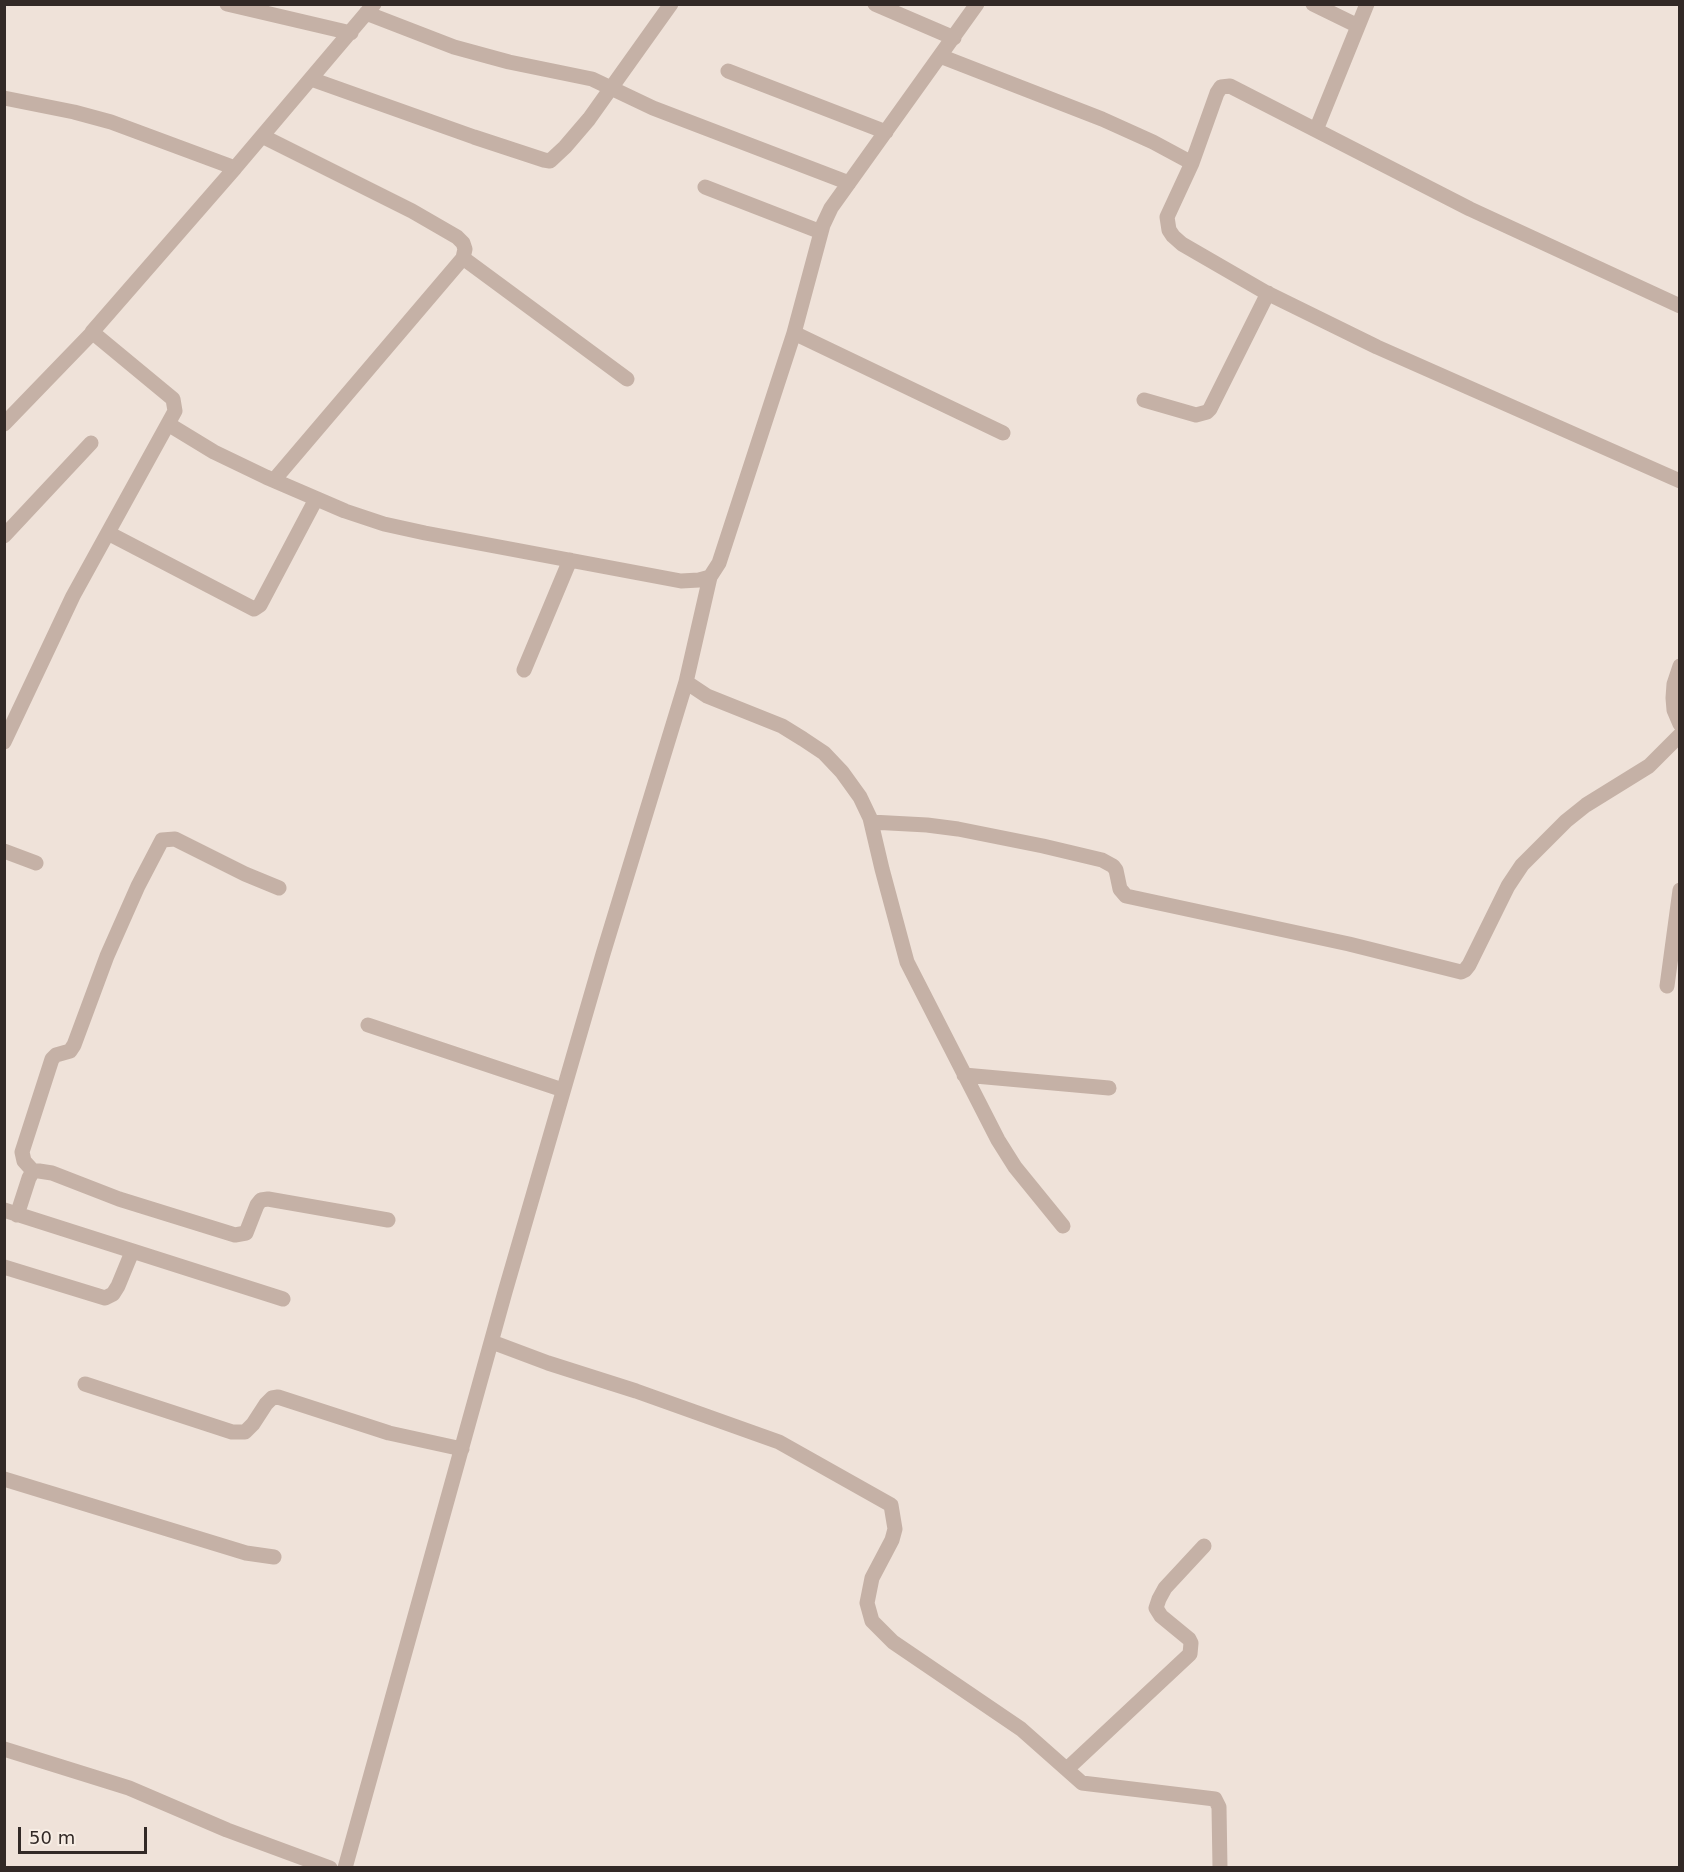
<!DOCTYPE html>
<html>
<head>
<meta charset="utf-8">
<style>
	body { margin:0 }
	#map { position:relative; width:1684px; height:1872px; overflow:hidden; background:#efe2d9; font-family:"DejaVu Sans",sans-serif }
	canvas { display:block }
	.frame { position:absolute; inset:0; border:6px solid #322926; pointer-events:none }
	.scale { position:absolute; left:18px; top:1827px; width:129px; height:27px; box-sizing:border-box; border:3px solid #322926; border-top:0; padding-left:8px; font-size:18px; line-height:21px; white-space:nowrap; color:#322926; -webkit-text-stroke:4px #f7ede4; paint-order:stroke }
</style>
</head>
<body>
<div id="map">
<canvas width="1684" height="1872"></canvas>
<div class="frame"></div>
<div class="scale">50 m</div>
</div>
<script>
const context = document.querySelector('canvas').getContext('2d');
context.lineJoin = 'round';
function poly(rows) {
  const path = new Path2D();
  for (const r of rows) {
    path.moveTo(r[0], r[1]);
    for (let i = 2; i < r.length; i += 2) path.lineTo(r[i], r[i + 1]);
  }
  return path;
}
function trace(path, color, width, dash) {
  context.strokeStyle = color;
  context.lineWidth = width;
  context.lineCap = dash ? 'butt' : 'round';
  context.setLineDash(dash || []);
  context.stroke(path);
}
const minor = poly([
	[227,4,351,33],
	[875,4,954,38],
	[1313,4,1358,26],
	[366,13,454,47,509,62,592,79,653,108,849,183],
	[940,56,1102,119,1153,142,1192,163,1217,93,1221,87,1230,86,1470,209,1680,306],
	[728,71,886,132],
	[311,79,474,137,544,160,550,161,565,147,589,119,671,4],
	[4,98,74,112,111,122,235,168,92,332,173,399,175,411,73,596,4,742],
	[1316,130,1367,4],
	[262,136,412,211,457,237,463,243,465,249,463,258,274,480],
	[1192,163,1167,217,1169,230,1173,236,1182,244,1265,292,1377,347,1680,481],
	[235,168,374,4],
	[705,187,821,232],
	[463,258,627,379],
	[794,333,1003,433],
	[1144,400,1196,415,1207,412,1210,409,1268,293],
	[4,424,92,333],
	[168,424,214,452,266,477,345,511,384,524,425,533,681,581,699,580,710,577,719,563,794,333,823,225,831,208,977,4],
	[108,533,254,609,260,605,316,499],
	[4,536,91,443],
	[1680,666,1674,684,1673,698,1674,710,1680,724],
	[524,670,570,560],
	[686,682,707,696,782,726,803,739,824,753,842,772,860,797,870,818,882,869,907,962,998,1140,1015,1167,1063,1226],
	[871,822,927,825,958,829,1043,846,1102,860,1113,866,1116,870,1120,889,1126,896,1349,944,1461,972,1465,970,1469,965,1508,886,1522,865,1566,821,1586,805,1649,766,1680,735],
	[4,851,36,863],
	[1667,986,1680,890],
	[368,1025,563,1090],
	[964,1075,1109,1088],
	[33,1171,24,1161,22,1152,52,1059,56,1055,70,1051,74,1045,107,956,138,886,162,840,175,839,245,874,279,888],
	[4,1210,283,1299],
	[17,1215,29,1178,33,1171,39,1171,52,1173,119,1199,235,1235,246,1233,257,1205,261,1200,268,1199,388,1220],
	[4,1267,105,1298,113,1294,118,1286,132,1252],
	[492,1342,548,1363,636,1391,779,1442,891,1505,895,1529,892,1540,872,1578,867,1603,872,1621,893,1642,1021,1729,1082,1783,1215,1799,1219,1807,1220,1868],
	[85,1384,232,1432,245,1432,253,1424,266,1404,272,1398,278,1397,389,1433,462,1449],
	[4,1479,246,1553,274,1557],
	[4,1749,129,1788,227,1830,330,1868],
	[1067,1769,1190,1654,1191,1643,1189,1639,1161,1616,1156,1608,1159,1599,1165,1588,1204,1546],
	[345,1868,505,1292,603,954,686,682,710,577]
]);
trace(minor, '#c5b1a6', 15);
</script>
</body>
</html>
